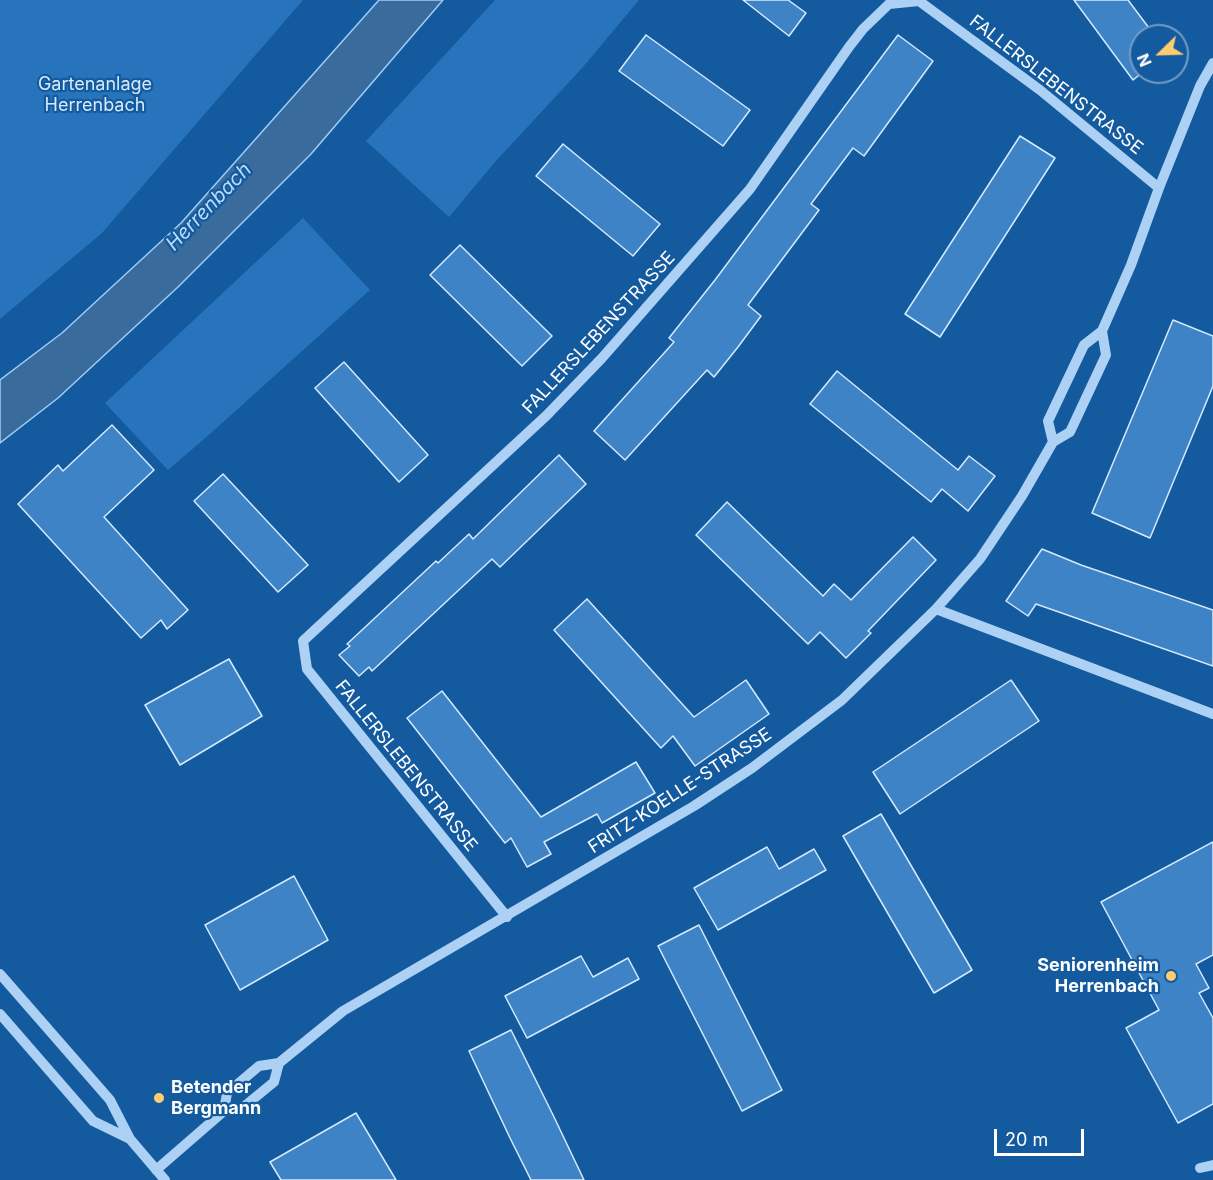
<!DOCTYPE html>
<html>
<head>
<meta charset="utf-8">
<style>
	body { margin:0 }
	#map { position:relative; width:1213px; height:1180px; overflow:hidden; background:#145a9f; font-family:Inter,sans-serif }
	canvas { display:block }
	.north { position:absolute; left:1129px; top:24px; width:60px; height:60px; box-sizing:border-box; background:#145a9f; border:2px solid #729cc5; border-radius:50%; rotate:247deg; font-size:16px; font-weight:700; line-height:24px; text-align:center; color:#fff }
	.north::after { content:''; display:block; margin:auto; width:21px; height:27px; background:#ffcc6f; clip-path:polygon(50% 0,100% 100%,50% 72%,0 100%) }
	.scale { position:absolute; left:994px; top:1129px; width:90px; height:27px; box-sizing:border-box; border:3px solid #fff; border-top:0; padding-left:8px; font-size:18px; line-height:21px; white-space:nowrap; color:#fff; -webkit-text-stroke:4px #145a9f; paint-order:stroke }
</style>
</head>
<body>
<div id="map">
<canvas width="1213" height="1180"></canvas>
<div class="north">N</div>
<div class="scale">20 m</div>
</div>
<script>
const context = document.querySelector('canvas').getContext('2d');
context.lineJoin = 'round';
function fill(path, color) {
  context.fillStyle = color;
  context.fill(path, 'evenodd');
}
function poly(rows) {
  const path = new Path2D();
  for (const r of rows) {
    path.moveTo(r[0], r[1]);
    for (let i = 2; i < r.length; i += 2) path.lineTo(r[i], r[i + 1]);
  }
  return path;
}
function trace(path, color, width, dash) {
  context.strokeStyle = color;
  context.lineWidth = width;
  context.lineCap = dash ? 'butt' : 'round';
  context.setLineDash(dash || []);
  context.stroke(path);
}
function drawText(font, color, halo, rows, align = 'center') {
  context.font = font + ' Inter,sans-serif';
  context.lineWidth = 4.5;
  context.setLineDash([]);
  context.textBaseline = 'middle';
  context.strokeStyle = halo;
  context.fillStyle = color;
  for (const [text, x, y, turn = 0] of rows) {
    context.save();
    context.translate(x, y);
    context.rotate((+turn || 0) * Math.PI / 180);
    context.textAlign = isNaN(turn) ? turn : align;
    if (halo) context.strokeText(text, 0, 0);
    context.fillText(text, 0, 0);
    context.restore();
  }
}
const green = poly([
	[0,0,303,0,102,233,0,319],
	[495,0,639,0,583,67,495,162,449,217,366,141],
	[303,218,370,290,211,433,168,470,105,403]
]);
const water = poly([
	[379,0,443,0,311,154,178,287,58,398,0,443,0,380,62,333,181,223,379,0]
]);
const building = poly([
	[743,0,788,0,806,13,789,36,743,0],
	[1074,0,1128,0,1155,36,1141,36,1141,72,1143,72,1133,80,1074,0],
	[646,35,750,110,723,146,619,71,646,35],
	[898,35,933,61,864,156,853,148,811,204,819,210,748,305,761,316,738,347,714,377,707,370,625,460,594,431,674,342,669,338,715,280,898,35],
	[1020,136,1055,158,940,337,905,314,1020,136],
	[563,144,660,224,633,256,536,176,563,144],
	[460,245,552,336,522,366,430,275,460,245],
	[1173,320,1213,336,1213,386,1150,538,1092,513,1173,320],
	[344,362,428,455,399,482,315,388,344,362],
	[837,371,958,470,969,456,995,476,968,511,942,489,931,502,810,404,837,371],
	[112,425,154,470,104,517,188,610,167,629,161,620,141,638,18,504,58,465,63,471,112,425],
	[559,455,586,484,500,567,492,559,372,671,369,667,359,676,339,655,350,646,347,644,436,561,438,563,469,534,473,539,559,455],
	[223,474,308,565,278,592,194,501,223,474],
	[727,502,823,596,834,584,851,600,913,537,936,560,868,631,871,633,846,658,820,632,808,644,696,535,727,502],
	[1042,549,1081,565,1213,610,1213,666,1036,604,1028,616,1006,601,1042,549],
	[587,599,694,717,746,680,769,714,695,766,673,736,661,748,554,630,587,599],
	[229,659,262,716,180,765,145,705,229,659],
	[1011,680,1039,721,900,814,873,772,1011,680],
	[442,691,541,817,636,762,655,793,602,823,597,814,544,842,551,854,527,867,511,838,505,843,407,718,442,691],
	[881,814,972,970,934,993,843,836,881,814],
	[1213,842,1213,955,1196,964,1209,988,1199,993,1213,1018,1213,1104,1178,1123,1126,1028,1159,1010,1101,902,1213,842],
	[767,847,779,869,814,849,826,870,718,930,694,888,767,847],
	[294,876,328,940,240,990,205,925,294,876],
	[699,925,782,1090,742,1111,658,946,699,925],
	[581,956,593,977,628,958,639,979,527,1038,505,996,581,956],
	[511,1030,554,1117,584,1180,531,1180,510,1138,469,1051,511,1030],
	[356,1113,396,1180,281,1180,270,1162,356,1113]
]);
const minor = poly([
	[1053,442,1048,421,1084,345,1102,331,1131,265,1159,188,1200,86,1213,63],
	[936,609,1213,714],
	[507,917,307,669,303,641,547,415,602,358,750,189,849,47,863,29,889,4,919,1,1040,90,1159,188],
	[0,974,110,1100,130,1139,165,1180],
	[0,1014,93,1121,130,1139],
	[224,1111,241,1109,274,1082,279,1063],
	[1200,1168,1213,1165],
	[156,1170,224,1111,227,1093,259,1066,279,1063,343,1011,694,806,752,768,842,700,936,609,980,559,1022,496,1053,442,1070,432,1106,355,1102,331]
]);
const markers = [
	[1171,976,6,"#ffcc6f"],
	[159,1098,6,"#ffcc6f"]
];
const parkNames = [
	["Gartenanlage",95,85],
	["Herrenbach",95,106]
];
const streetNames = [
	["FALLERSLEBENSTRASSE",1056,85,38],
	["FALLERSLEBENSTRASSE",599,333,-47],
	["FALLERSLEBENSTRASSE",406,766,51],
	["FRITZ-KOELLE-STRASSE",680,791,-33]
];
const poiNames = [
	["Seniorenheim",1159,966],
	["Herrenbach",1159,987],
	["Betender",171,1088,"left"],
	["Bergmann",171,1109,"left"]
];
const waterNames = [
	["Herrenbach",209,207,-46]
];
fill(green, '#2774bd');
fill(water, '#396b9d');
trace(water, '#9fcdf7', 1.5);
fill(building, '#3d83c6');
trace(building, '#d5eafd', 1.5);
trace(minor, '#acd1f4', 10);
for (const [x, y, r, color] of markers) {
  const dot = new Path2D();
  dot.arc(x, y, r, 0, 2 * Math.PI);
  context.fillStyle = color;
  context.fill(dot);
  trace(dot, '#145a9f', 2);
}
drawText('18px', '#d5eafd', '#145a9f', parkNames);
drawText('18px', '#fff', '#145a9f', streetNames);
drawText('bold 18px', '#fff', '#145a9f', poiNames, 'right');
drawText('italic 20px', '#b9dbfa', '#145a9f', waterNames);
</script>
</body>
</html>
